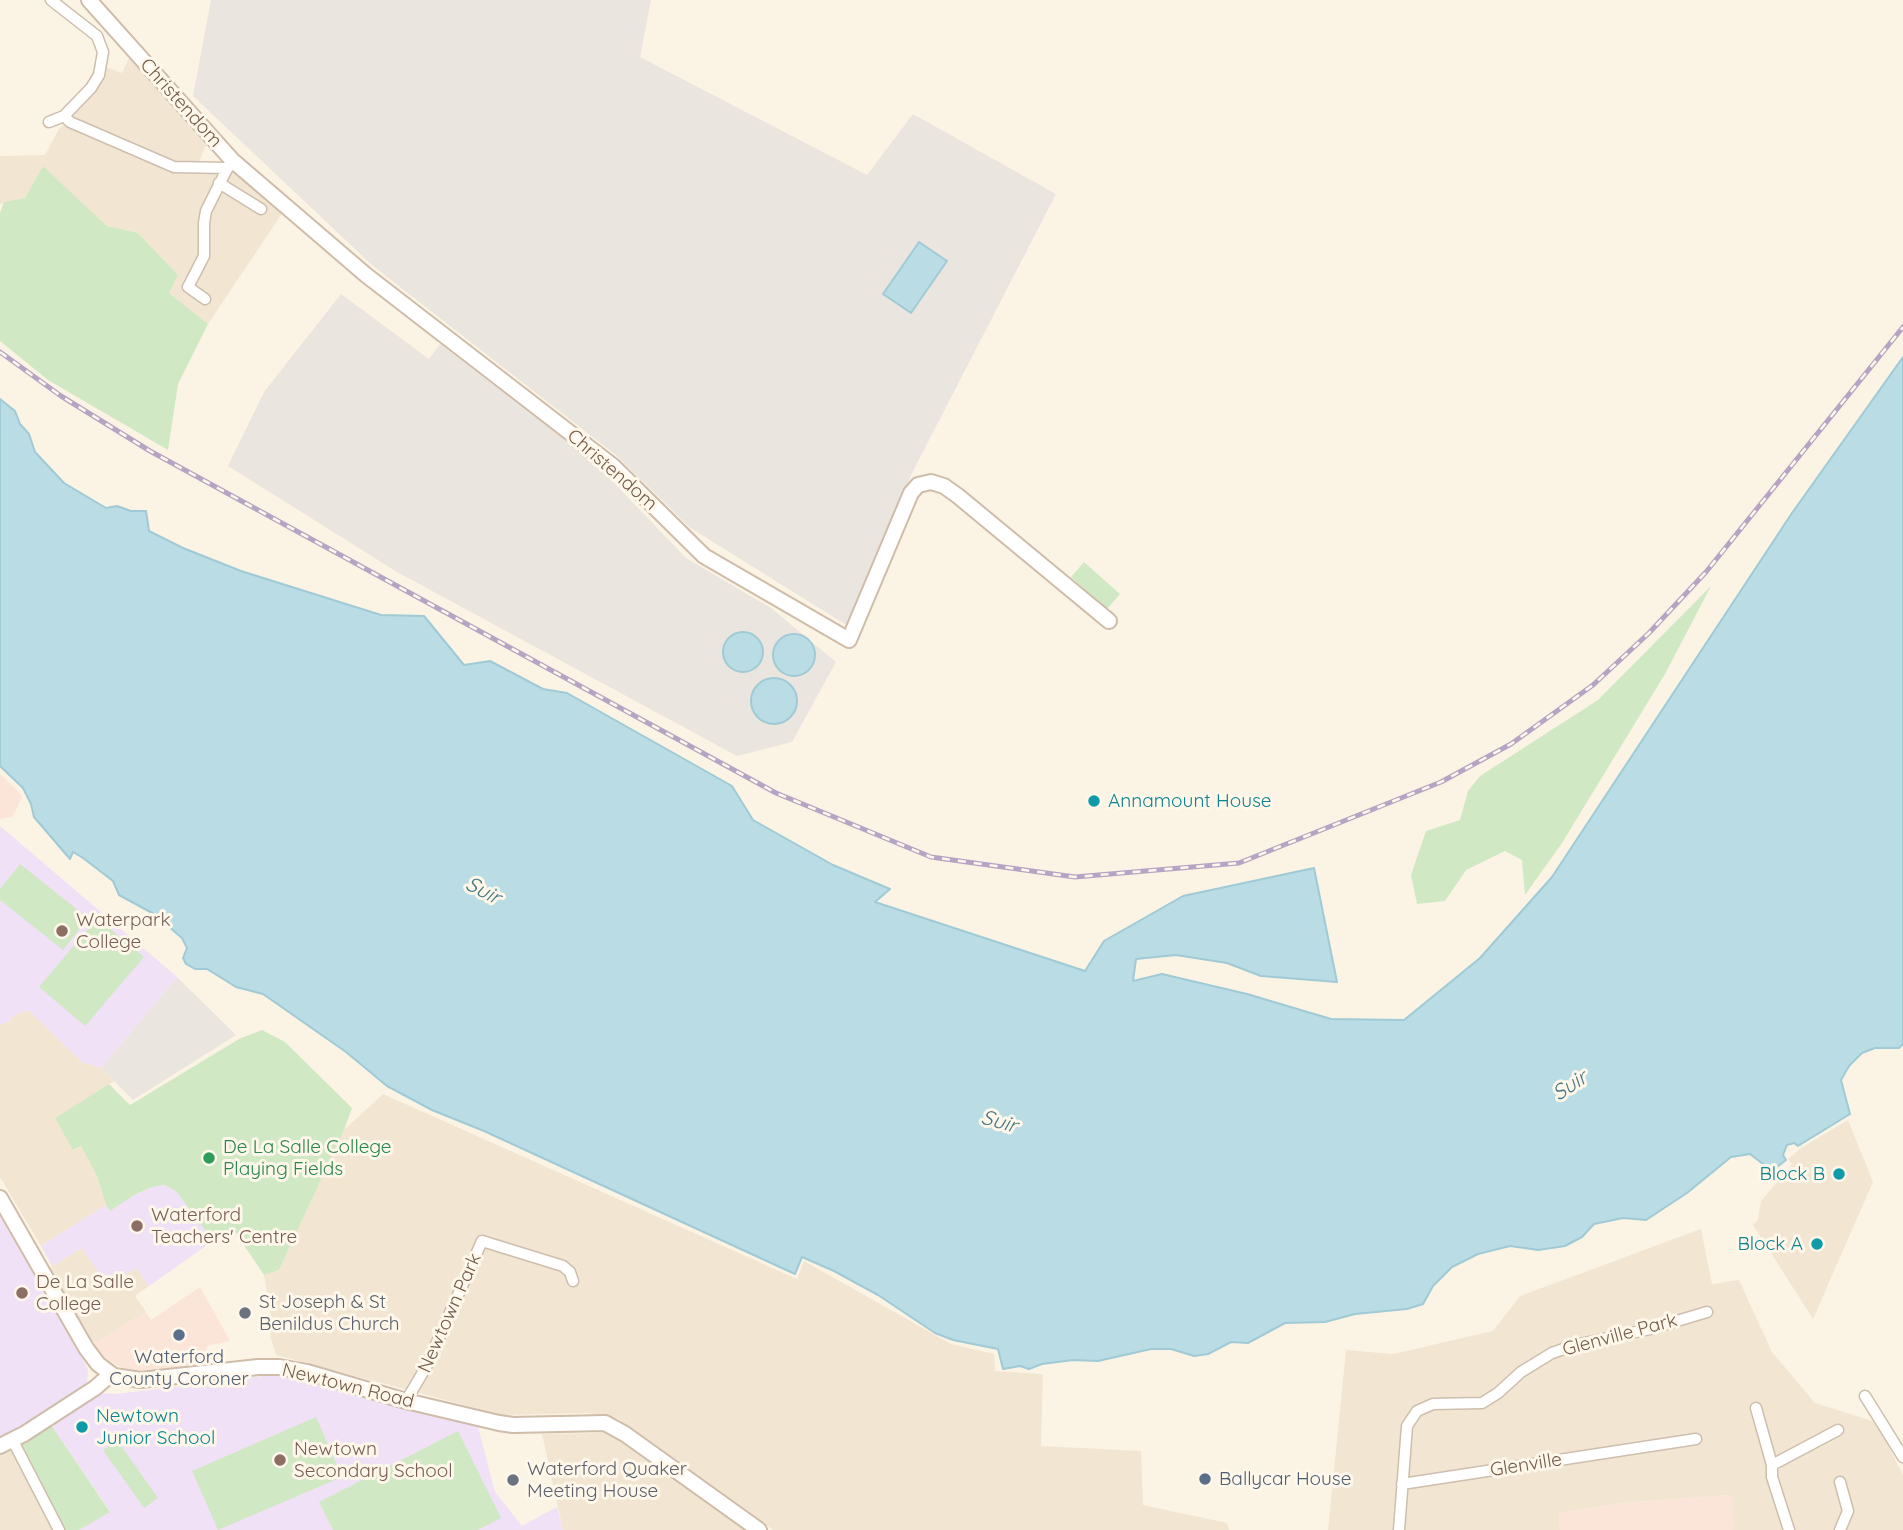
<!DOCTYPE html>
<html>
<head>
<meta charset="utf-8">
<style>
	body { margin:0 }
	canvas { display:block; background:#fbf3e4 }
</style>
</head>
<body>
<canvas width="1903" height="1530"></canvas>
<script>
const context = document.querySelector('canvas').getContext('2d');
context.lineJoin = 'round';
function fill(path, color) {
  context.fillStyle = color;
  context.fill(path, 'evenodd');
}
function poly(rows) {
  const path = new Path2D();
  for (const r of rows) {
    if (r.length === 3) {
      path.moveTo(r[0] + r[2], r[1]);
      path.arc(r[0], r[1], r[2], 0, 2 * Math.PI);
      continue;
    }
    path.moveTo(r[0], r[1]);
    for (let i = 2; i < r.length; i += 2) path.lineTo(r[i], r[i + 1]);
  }
  return path;
}
function trace(path, color, width, dash) {
  context.strokeStyle = color;
  context.lineWidth = width;
  context.lineCap = dash ? 'butt' : 'round';
  context.setLineDash(dash || []);
  context.stroke(path);
}
function drawText(font, color, halo, rows, align = 'center') {
  context.font = font + ' Quicksand,sans-serif';
  context.lineWidth = 6;
  context.setLineDash([]);
  context.textBaseline = 'middle';
  context.strokeStyle = halo;
  context.fillStyle = color;
  for (const [text, x, y, turn = 0] of rows) {
    context.save();
    context.translate(x, y);
    context.rotate((+turn || 0) * Math.PI / 180);
    context.textAlign = isNaN(turn) ? turn : align;
    if (halo) context.strokeText(text, 0, 0);
    context.fillText(text, 0, 0);
    context.restore();
  }
}
const residential = poly([
	[131,54,208,140,195,172,234,170,283,212,208,324,169,293,178,275,138,233,107,226,43,166,25,198,0,204,0,156,45,155,59,129,84,103,97,84,105,67,122,73],
	[28,1010,82,1062,101,1068,114,1081,55,1118,74,1150,81,1146,97,1176,106,1205,41,1246,0,1177,0,1025,10,1021,15,1015],
	[383,1094,797,1279,804,1261,951,1344,994,1354,995,1371,1043,1374,1041,1446,1141,1451,1143,1505,1227,1523,1229,1530,773,1530,618,1419,588,1413,502,1415,276,1355,270,1335,273,1328,264,1275,279,1270,344,1130],
	[1848,1120,1873,1182,1813,1319,1753,1225,1758,1219,1761,1201,1792,1164,1788,1159,1801,1148],
	[1701,1229,1712,1284,1739,1280,1772,1352,1815,1403,1876,1422,1903,1475,1903,1530,1734,1530,1731,1495,1622,1503,1559,1513,1560,1530,1328,1530,1346,1350,1393,1354,1493,1331,1520,1296],
	[82,1248,136,1267,149,1286,135,1296,146,1312,93,1344,49,1268],
	[604,1433,625,1444,745,1530,563,1530,542,1434],
	[12,1450,52,1530,0,1530,0,1453]
]);
const commercial = poly([
	[0,774,21,794,22,798,12,817,0,819],
	[200,1287,230,1341,207,1346,204,1364,139,1373,118,1366,101,1355,93,1344,146,1312,151,1320],
	[1732,1495,1734,1530,1560,1530,1559,1513,1622,1503]
]);
const industrial = poly([
	[211,0,651,0,640,57,867,175,913,114,1056,194,912,473,848,626,689,527,617,456,373,266,193,96],
	[341,294,429,359,440,344,594,462,686,558,771,608,836,662,792,742,737,756,397,572,228,466,264,392],
	[177,977,236,1035,133,1100,101,1068]
]);
const education = poly([
	[0,826,177,977,101,1068,82,1062,28,1010,15,1015,10,1021,0,1025],
	[163,1185,176,1191,213,1241,149,1286,136,1268,107,1286,82,1248,52,1266,41,1246,106,1205,110,1211,136,1194,152,1187],
	[0,1216,88,1369,87,1385,56,1409,0,1440],
	[280,1374,478,1427,495,1492,522,1526,557,1507,563,1530,79,1530,110,1511,49,1422,95,1393,116,1394]
]);
const green = poly([
	[43,166,107,226,138,233,178,275,169,293,208,324,178,384,168,450,48,380,0,341,0,213,4,202,25,198],
	[1084,562,1120,594,1107,609,1071,577],
	[1711,586,1665,674,1562,843,1525,895,1522,860,1505,851,1466,870,1445,901,1417,904,1411,875,1426,831,1460,820,1468,791,1480,776,1598,700],
	[20,864,88,918,63,950,0,900,0,889],
	[97,918,144,957,85,1026,39,987],
	[262,1030,285,1042,352,1108,344,1130,279,1270,264,1275,233,1229,213,1241,176,1191,164,1185,152,1187,136,1194,110,1211,106,1205,97,1176,81,1146,73,1150,55,1118,109,1084,130,1105,239,1039],
	[316,1417,342,1477,218,1530,192,1471],
	[49,1422,110,1512,79,1530,63,1530,19,1441],
	[458,1431,501,1518,478,1530,333,1530,319,1502],
	[117,1440,158,1498,144,1508,103,1450]
]);
const water = poly([
	[919,242,947,261,911,313,883,294,919,242],
	[1903,357,1903,1044,1899,1048,1875,1048,1862,1053,1849,1066,1841,1080,1850,1114,1798,1146,1794,1143,1787,1145,1783,1155,1786,1160,1772,1171,1750,1154,1731,1157,1687,1193,1646,1220,1623,1218,1594,1224,1582,1237,1565,1246,1538,1250,1510,1246,1478,1254,1452,1267,1433,1286,1423,1304,1407,1309,1355,1314,1325,1322,1285,1323,1248,1343,1231,1342,1208,1354,1194,1356,1171,1349,1151,1349,1098,1361,1073,1360,1042,1364,1029,1369,1020,1366,1003,1369,998,1349,953,1340,935,1333,878,1295,834,1271,802,1257,795,1274,484,1131,432,1110,387,1086,346,1052,263,994,236,987,207,969,195,969,186,964,183,958,187,948,182,938,154,914,119,895,113,881,83,858,73,852,70,859,34,817,31,804,23,788,0,766,0,399,15,411,20,424,29,434,35,452,64,483,106,508,117,506,131,511,146,511,149,531,183,548,241,571,381,615,424,616,464,665,490,661,543,689,567,693,732,786,753,820,833,865,890,889,875,902,1085,971,1104,941,1183,896,1314,868,1337,982,1261,976,1227,963,1176,955,1136,959,1133,981,1162,974,1247,994,1331,1019,1404,1020,1480,958,1552,877,1792,513,1903,357],
	[743,652,20],
	[794,655,21],
	[774,701,23]
]);
const street = poly([
	[64,116,70,122,174,167,228,168],
	[49,122,64,116,91,88,99,75,103,52,97,36,51,0],
	[219,183,261,209],
	[205,299,188,287,204,256,204,223,206,211,230,163],
	[1865,1396,1903,1457],
	[406,1401,426,1367,482,1241,563,1266,570,1272,573,1281],
	[1756,1408,1772,1465,1772,1477,1789,1530],
	[13,1441,59,1530],
	[1772,1465,1838,1430],
	[1840,1482,1848,1511,1840,1530],
	[1402,1484,1696,1439],
	[1399,1530,1407,1426,1417,1411,1433,1404,1482,1403,1498,1393,1521,1372,1552,1353,1575,1345,1650,1329,1707,1312]
]);
const secondary = poly([
	[89,0,232,160,366,275,613,466,704,556,849,640,911,493,918,485,931,482,944,486,958,496,1109,621],
	[0,1198,86,1348,98,1364,114,1376,141,1380,258,1367,279,1367,307,1372,406,1401,499,1423,513,1425,605,1423,625,1434,759,1530],
	[0,1446,24,1434,95,1388,111,1374]
]);
const rail = poly([
	[0,352,61,396,150,451,776,793,931,857,1075,877,1239,863,1441,782,1511,744,1593,685,1649,633,1706,572,1903,327]
]);
const markers = [
	[1094,801,7,"#0f9aa8"],
	[62,931,7,"#8d6e63"],
	[209,1158,7,"#2e9e5b"],
	[1839,1174,7,"#0f9aa8"],
	[137,1226,7,"#8d6e63"],
	[1817,1244,7,"#0f9aa8"],
	[22,1293,7,"#8d6e63"],
	[245,1313,7,"#6b7280"],
	[179,1335,7,"#5c6f8a"],
	[82,1427,7,"#0f9aa8"],
	[280,1460,7,"#8d6e63"],
	[1205,1479,7,"#5c6f8a"],
	[513,1480,7,"#6b7280"]
];
const streetNames = [
	["Christendom",181,103,48],
	["Christendom",612,470,41],
	["Newtown Park",450,1313,-66],
	["Glenville Park",1620,1335,-15],
	["Newtown Road",348,1386,14],
	["Glenville",1526,1465,-9]
];
const cultureNames = [
	["Annamount House",1108,801],
	["Block B",1825,1174,"right"],
	["Block A",1803,1244,"right"],
	["Newtown",96,1416],
	["Junior School",96,1438]
];
const educationNames = [
	["Waterpark",76,920],
	["College",76,942],
	["Waterford",151,1215],
	["Teachers' Centre",151,1237],
	["De La Salle",36,1282],
	["College",36,1304],
	["Newtown",294,1449],
	["Secondary School",294,1471]
];
const leisureNames = [
	["De La Salle College",223,1147],
	["Playing Fields",223,1169]
];
const worshipNames = [
	["St Joseph & St",259,1302],
	["Benildus Church",259,1324],
	["Waterford Quaker",527,1469],
	["Meeting House",527,1491]
];
const serviceNames = [
	["Waterford",179,1357],
	["County Coroner",179,1379],
	["Ballycar House",1219,1479,"left"]
];
const waterNames = [
	["Suir",483,891,27],
	["Suir",1570,1086,-33],
	["Suir",999,1122,16]
];
fill(residential, '#f2e6d3');
fill(commercial, '#fbe5d9');
fill(industrial, '#ebe5df');
fill(education, '#f0e1f7');
fill(green, '#d1e8c4');
fill(water, '#badce4');
trace(water, '#a0cad5', 2);
trace(street, '#cebeae', 13);
trace(secondary, '#cfbca9', 18);
trace(street, '#fff', 10);
trace(secondary, '#fff', 14);
trace(rail, '#b7a4c4', 5);
trace(rail, '#fef7ea', 2.5, [8]);
for (const [x, y, r, color] of markers) {
  const dot = new Path2D();
  dot.arc(x, y, r, 0, 2 * Math.PI);
  context.fillStyle = color;
  context.fill(dot);
  trace(dot, '#fef7ea', 2.5);
}
drawText('19px', '#735b4b', '#fef7ea', streetNames);
drawText('19px', '#0d838f', '#fef7ea', cultureNames, 'left');
drawText('19px', '#785e54', '#fef7ea', educationNames, 'left');
drawText('19px', '#27864d', '#fef7ea', leisureNames, 'left');
drawText('19px', '#5b616d', '#fef7ea', worshipNames, 'left');
drawText('19px', '#4e5e75', '#fef7ea', serviceNames);
drawText('italic 21px', '#467885', '#fef7ea', waterNames);
</script>
</body>
</html>
